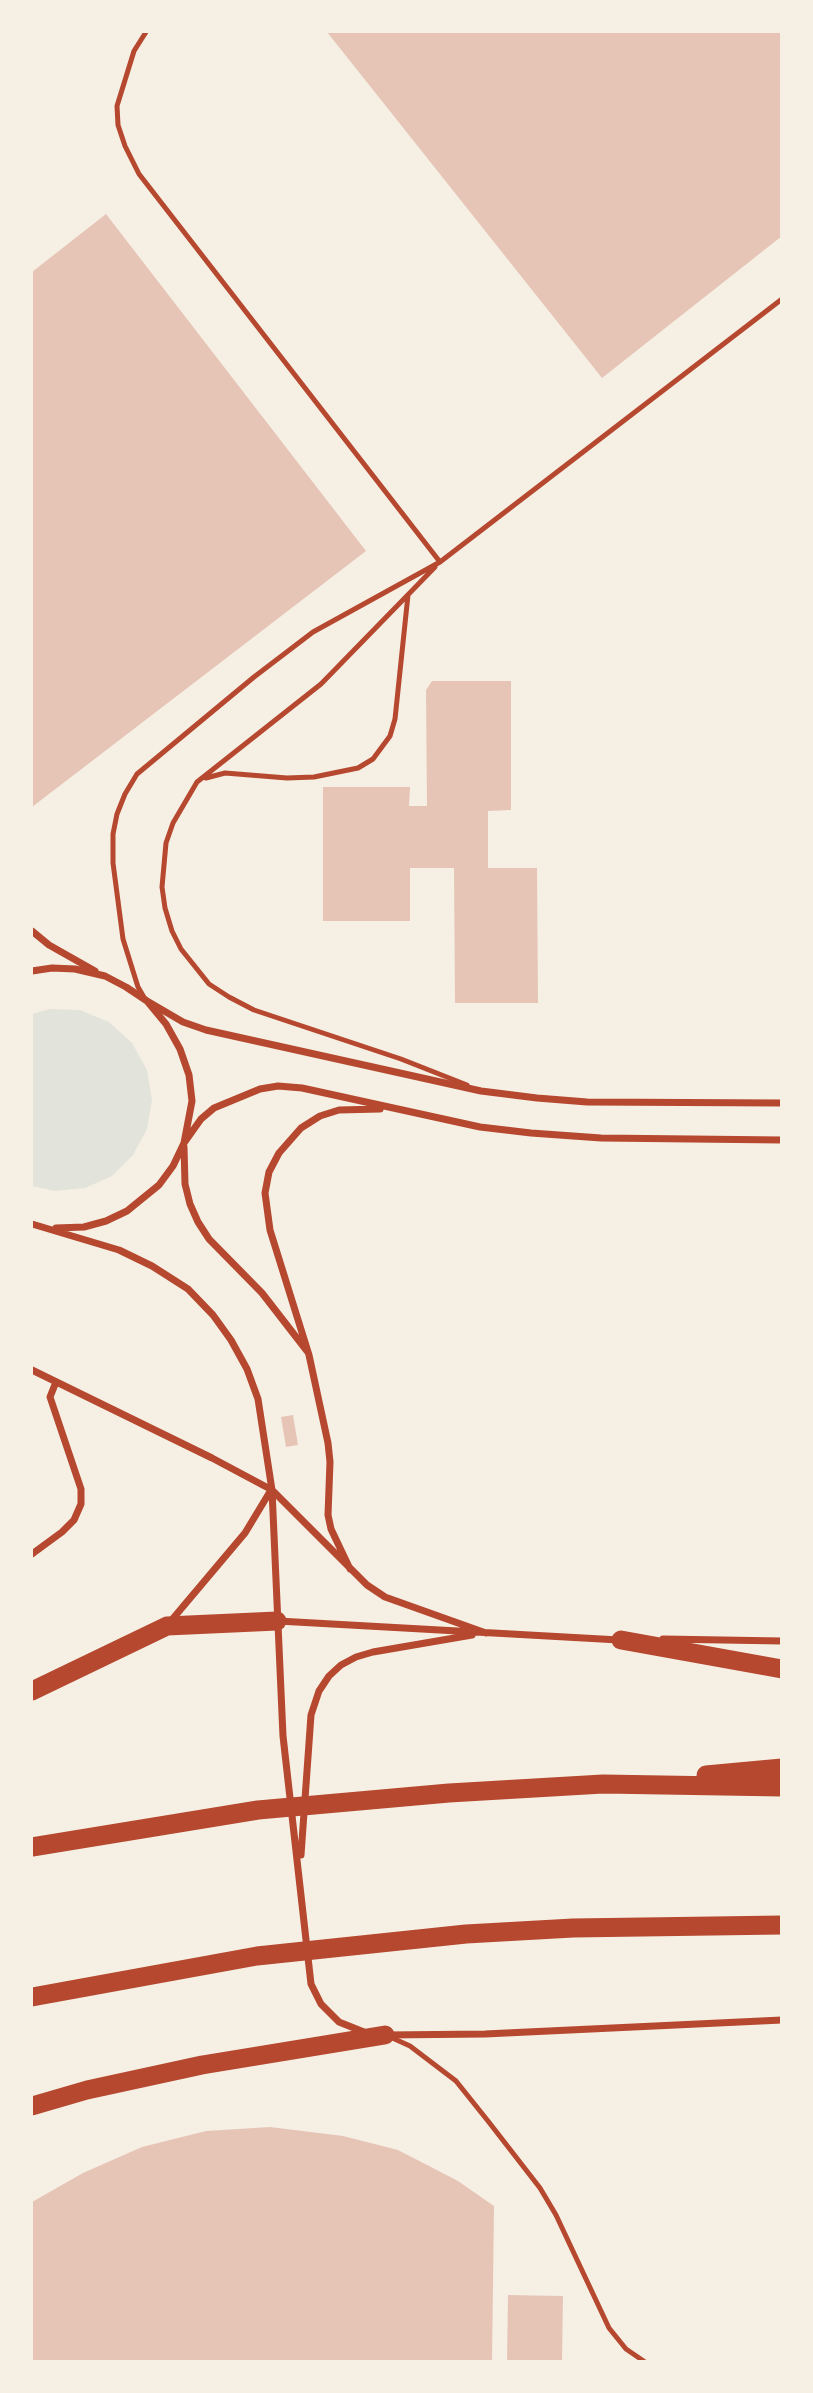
<!DOCTYPE html>
<html>
<head>
<meta charset="utf-8">
<style>
	body { margin:0 }
	#map { position:relative; width:813px; height:2393px; overflow:hidden; background:#f6efe4; font-family:Ubuntu,sans-serif }
	canvas { display:block }
	.frame { position:absolute; inset:0; border:33px solid #f6efe4; pointer-events:none }
</style>
</head>
<body>
<div id="map">
<canvas width="813" height="2393"></canvas>
<div class="frame"></div>
</div>
<script>
const context = document.querySelector('canvas').getContext('2d');
context.lineJoin = 'round';
function fill(path, color) {
  context.fillStyle = color;
  context.fill(path, 'evenodd');
}
function poly(rows) {
  const path = new Path2D();
  for (const r of rows) {
    path.moveTo(r[0], r[1]);
    for (let i = 2; i < r.length; i += 2) path.lineTo(r[i], r[i + 1]);
  }
  return path;
}
function trace(path, color, width, dash) {
  context.strokeStyle = color;
  context.lineWidth = width;
  context.lineCap = dash ? 'butt' : 'round';
  context.setLineDash(dash || []);
  context.stroke(path);
}
const green = poly([
	[50,1009,80,1010,109,1022,132,1043,147,1070,152,1100,147,1129,133,1155,112,1176,85,1188,55,1191,32,1186,32,1014]
]);
const building = poly([
	[327,32,782,32,782,236,602,378],
	[106,214,366,551,32,807,32,272],
	[432,681,511,681,511,810,488,811,488,868,537,868,538,1003,455,1003,454,868,410,868,410,921,323,921,323,787,410,787,409,806,427,806,426,690],
	[293,1415,298,1445,286,1447,281,1417],
	[270,2127,343,2136,398,2150,458,2181,494,2206,492,2362,32,2362,32,2202,83,2173,142,2147,206,2131],
	[508,2295,563,2296,562,2362,507,2362]
]);
const service = poly([
	[146,32,134,51,117,106,118,125,125,146,139,174,440,562],
	[435,567,321,684,197,782,173,823,166,843,162,887,165,908,172,931,181,949,209,984,229,997,254,1010,401,1059,467,1085],
	[206,778,225,773,287,778,314,777,358,768,373,759,390,736,395,719,408,595],
	[145,999,138,987,123,939,113,863,113,834,117,814,125,794,137,774,254,677,313,632,440,562,782,299],
	[388,2036,410,2046,456,2081,488,2121,540,2188,556,2215,609,2328,626,2349,645,2362]
]);
const minor = poly([
	[32,931,49,945,95,971],
	[32,971,52,968,75,969,105,976,126,987,147,1001,166,1024,180,1049,189,1075,192,1101,184,1143,173,1166,159,1185,127,1211,106,1221,84,1227,56,1228],
	[147,1001,183,1022,206,1030,481,1091,537,1098,587,1102,782,1103],
	[184,1143,201,1119,214,1108,260,1089,278,1086,302,1088,480,1127,531,1133,601,1138,782,1140],
	[184,1147,185,1184,190,1204,198,1222,209,1239,262,1293,307,1351],
	[32,1224,119,1250,152,1266,188,1289,213,1315,231,1340,247,1369,258,1399,272,1490,283,1736,311,1984,321,2004,339,2022,364,2032],
	[32,1370,212,1458,272,1490,367,1585,385,1597,486,1633],
	[32,1554,62,1532,74,1520,81,1504,81,1489,50,1397,56,1382],
	[350,1569,331,1529,328,1515,330,1462,328,1443,309,1355,270,1230,265,1193,269,1172,279,1153,301,1128,320,1116,339,1110,380,1109],
	[278,1621,619,1640],
	[170,1622,245,1533,271,1490],
	[663,1639,782,1641],
	[301,1855,311,1715,319,1691,329,1676,341,1665,356,1657,373,1652,472,1635],
	[386,2035,485,2034,782,2020]
]);
const trunk = poly([
	[621,1640,782,1669],
	[32,1691,167,1626,277,1621],
	[706,1775,782,1768],
	[32,1847,258,1810,449,1793,603,1784,782,1787],
	[32,1997,257,1956,466,1934,573,1928,782,1925],
	[32,2106,87,2090,202,2065,385,2035]
]);
fill(green, '#e2e4dc');
fill(building, '#e6c5b7');
trace(service, '#b5482f', 5);
trace(minor, '#b5482f', 7);
trace(trunk, '#b5482f', 19);
</script>
</body>
</html>
